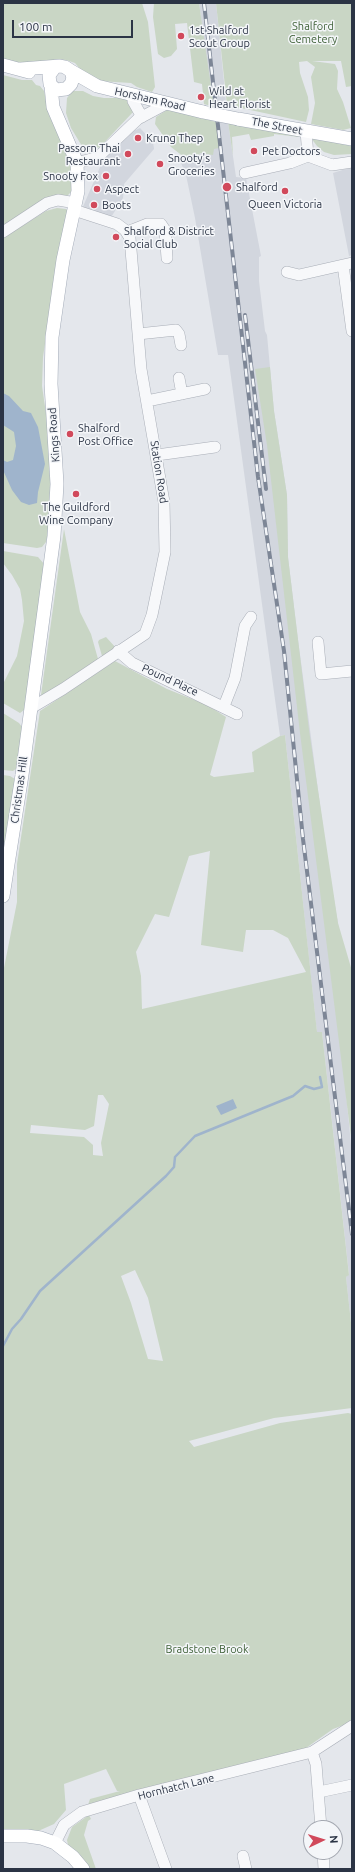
<!DOCTYPE html>
<html>
<head>
<meta charset="utf-8">
<style>
	body { margin:0 }
	#map { position:relative; width:355px; height:1872px; overflow:hidden; background:#e4e7ec; font-family:Ubuntu,sans-serif }
	canvas { display:block }
	.frame { position:absolute; inset:0; border:4px solid #2b3445; pointer-events:none }
	.north { position:absolute; left:303px; top:1820px; width:40px; height:40px; box-sizing:border-box; background:#f4f6f9; border:1px solid #a4a8b1; border-radius:50%; rotate:86deg; font-size:11px; font-weight:700; line-height:16px; text-align:center; color:#2b3445 }
	.north::after { content:''; display:block; margin:auto; width:14px; height:18px; background:#d1495b; clip-path:polygon(50% 0,100% 100%,50% 72%,0 100%) }
	.scale { position:absolute; left:12px; top:20px; width:121px; height:18px; box-sizing:border-box; border:2px solid #2b3445; border-top:0; padding-left:5px; font-size:12px; line-height:14px; white-space:nowrap; color:#2b3445; -webkit-text-stroke:3px #f4f6f9; paint-order:stroke }
</style>
</head>
<body>
<div id="map">
<canvas width="355" height="1872"></canvas>
<div class="frame"></div>
<div class="north">N</div>
<div class="scale">100 m</div>
</div>
<script>
const context = document.querySelector('canvas').getContext('2d');
context.lineJoin = 'round';
function fill(path, color) {
  context.fillStyle = color;
  context.fill(path, 'evenodd');
}
function poly(rows) {
  const path = new Path2D();
  for (const r of rows) {
    path.moveTo(r[0], r[1]);
    for (let i = 2; i < r.length; i += 2) path.lineTo(r[i], r[i + 1]);
  }
  return path;
}
function trace(path, color, width, dash) {
  context.strokeStyle = color;
  context.lineWidth = width;
  context.lineCap = dash ? 'butt' : 'round';
  context.setLineDash(dash || []);
  context.stroke(path);
}
function drawText(font, color, halo, rows, align = 'center') {
  context.font = font + ' Ubuntu,sans-serif';
  context.lineWidth = 3;
  context.setLineDash([]);
  context.textBaseline = 'middle';
  context.strokeStyle = halo;
  context.fillStyle = color;
  for (const [text, x, y, turn = 0] of rows) {
    context.save();
    context.translate(x, y);
    context.rotate((+turn || 0) * Math.PI / 180);
    context.textAlign = isNaN(turn) ? turn : align;
    if (halo) context.strokeText(text, 0, 0);
    context.fillText(text, 0, 0);
    context.restore();
  }
}
const built = poly([
	[199,3,216,3,228,122,236,177,246,178,261,256,259,257,259,281,265,331,267,335,274,411,287,495,288,557,297,632,328,865,338,923,346,1093,352,1155,352,1332,346,1277,349,1274,322,1032,317,1033,285,735,280,736,228,355,218,355,195,218,186,175,181,163,184,157,194,160,200,153,206,155,216,122,207,120,209,106,213,107],
	[140,128,153,142,154,149,124,184,123,198,110,219,82,209,103,160,129,133],
	[352,167,352,255,349,256,333,173]
]);
const green = poly([
	[3,3,142,3,148,22,155,87,152,92,137,87,131,83,99,81,81,70,75,63,66,60,57,59,36,64,3,61],
	[154,3,199,3,214,107,204,104,202,84,194,82,187,23,175,24,177,49,171,56,164,58,158,54,153,17],
	[216,3,352,3,352,86,346,87,341,61,312,61,335,64,338,71,337,89,343,102,351,128,343,130,311,124,315,103,311,77,315,67,307,61,299,62,300,73,308,97,309,110,306,122,227,105],
	[3,75,22,80,32,80,36,85,40,86,44,91,49,115,73,165,74,180,71,192,66,197,3,226],
	[73,91,83,91,93,96,104,98,127,98,134,111,100,147,85,151,71,128,66,113,67,98],
	[167,110,180,111,216,122,219,148,214,149,213,155,200,153,198,159,194,160,184,157,171,147,155,124,156,117],
	[228,122,300,135,299,137,274,134,274,136,251,140,249,134,232,137,233,156],
	[311,138,352,146,352,154,334,155,324,152,317,146],
	[57,208,66,209,69,212,60,242,43,357,42,386,49,434,50,483,49,527,46,542,42,547,37,548,3,543,3,238,46,211],
	[270,367,274,411,287,495,288,557,309,730,338,923,352,971,352,1145,300,733,267,445,255,369],
	[64,529,80,612,91,634,98,659,94,666,46,696,41,695],
	[3,551,38,557,45,565,24,710,20,713,3,703,3,684,17,656,24,621,22,600,20,589,12,575,3,563],
	[106,637,117,649,107,656,102,656,98,642,99,640],
	[115,661,167,689,207,705,226,717,210,775,214,777,254,772,252,752,280,736,285,735,317,1032,322,1032,349,1275,346,1277,352,1332,352,1408,274,1418,189,1441,194,1447,280,1423,348,1413,352,1414,352,1722,333,1729,306,1748,88,1805,90,1799,120,1791,117,1791,106,1769,64,1784,66,1810,54,1824,36,1832,3,1832,3,973,17,902,17,864,40,711],
	[210,851,201,945,243,952,246,930,273,930,288,938,306,972,142,1009,141,976,136,952,155,914,169,917,189,856],
	[98,1095,103,1095,109,1104,101,1143,103,1156,93,1155,93,1145,84,1137,30,1133,31,1125,85,1130,94,1126],
	[135,1270,148,1298,163,1361,148,1359,131,1303,121,1276],
	[3,713,19,723,22,727,17,768,13,771,3,770],
	[3,775,10,776,15,779,6,841,3,844],
	[89,1815,91,1819,88,1821,84,1835,96,1869,91,1869,68,1845,67,1840,72,1827]
]);
const water = poly([
	[3,393,9,396,23,411,31,413,38,427,45,464,38,492,37,503,29,505,21,502,12,490,3,470,3,460,7,462,13,460,16,446,14,432,3,425],
	[233,1099,237,1108,221,1115,216,1106]
]);
const stream = poly([
	[3,1346,12,1329,21,1319,40,1291,166,1176,174,1167,175,1157,195,1136,293,1096,305,1086,314,1089,322,1087,320,1077]
]);
const minor = poly([
	[133,96,133,101,142,117],
	[306,131,308,156],
	[77,163,98,157,138,119,168,103],
	[245,173,290,163,308,156,332,165,352,162],
	[3,232,47,203,58,200,76,203],
	[127,232,147,224,161,224,165,230,167,258],
	[352,263,343,265,352,331],
	[287,272,299,275,343,265],
	[138,334,176,330,179,334,181,345],
	[179,378,182,394],
	[147,401,205,389],
	[157,455,215,447],
	[318,642,321,674,352,671],
	[118,651,132,663,237,714],
	[224,706,235,678,245,626,251,617],
	[31,708,63,689,145,634,152,615,165,552,164,502,141,369,130,238,125,230,117,224,74,210],
	[312,1752,316,1764,321,1828],
	[319,1792,352,1785],
	[139,1795,166,1869],
	[55,1843,64,1825,82,1812,139,1795,312,1752,352,1726],
	[323,1852,324,1869],
	[243,1856,246,1869]
]);
const major = poly([
	[3,65,29,72],
	[21,69,60,66,65,67,71,71,73,78,71,84,66,89,56,90,50,84,49,75,55,67],
	[71,71,97,86,203,112],
	[238,119,352,139],
	[3,896,22,775,54,536,57,484,51,384,52,337,63,260,78,191,77,163,53,107,51,86],
	[3,1836,27,1836,41,1838,55,1843,73,1857,83,1869]
]);
const rail = poly([
	[204,3,258,477,284,651,303,839,352,1234],
	[245,315,266,489]
]);
const majorBridge = poly([
	[203,112,238,119]
]);
const markers = [
	[181,36,4,"#d1495b"],
	[201,97,4,"#d1495b"],
	[138,138,4,"#d1495b"],
	[254,151,4,"#d1495b"],
	[128,154,4,"#d1495b"],
	[160,164,4,"#d1495b"],
	[106,176,4,"#d1495b"],
	[227,187,5,"#d1495b"],
	[97,189,4,"#d1495b"],
	[285,191,4,"#d1495b"],
	[94,205,4,"#d1495b"],
	[116,237,4,"#d1495b"],
	[70,434,4,"#d1495b"],
	[76,494,4,"#d1495b"]
];
const parkNames = [
	["Shalford",313,26],
	["Cemetery",313,39],
	["Bradstone Brook",207,1649]
];
const poiNames = [
	["1st Shalford",189,30],
	["Scout Group",189,43],
	["Wild at",209,91],
	["Heart Florist",209,104],
	["Krung Thep",146,138],
	["Passorn Thai",120,148,"right"],
	["Restaurant",120,161,"right"],
	["Pet Doctors",262,151],
	["Snooty's",168,158],
	["Groceries",168,171],
	["Snooty Fox",98,176,"right"],
	["Shalford",236,187],
	["Aspect",105,189],
	["Queen Victoria",285,204,"center"],
	["Boots",102,205],
	["Shalford & District",124,231],
	["Social Club",124,244],
	["Shalford",78,428],
	["Post Office",78,441],
	["The Guildford",76,507,"center"],
	["Wine Company",76,520,"center"]
];
const streetNames = [
	["Horsham Road",150,99,13],
	["The Street",277,126,11],
	["Kings Road",54,435,-94],
	["Station Road",159,472,81],
	["Pound Place",170,680,25],
	["Christmas Hill",19,790,-82],
	["Hornhatch Lane",176,1787,-14]
];
fill(built, '#d2d6de');
fill(green, '#c9d6c5');
fill(water, '#9fb4cc');
trace(stream, '#9fb4cc', 2.5);
trace(minor, '#a9aeb7', 12);
trace(major, '#a3abb8', 14);
trace(minor, '#f7f8fa', 11);
trace(major, '#fff', 13);
trace(rail, '#7d8696', 4);
trace(rail, '#f4f6f9', 2.5, [8]);
trace(majorBridge, '#a3abb8', 14, []);
trace(majorBridge, '#fff', 13);
for (const [x, y, r, color] of markers) {
  const dot = new Path2D();
  dot.arc(x, y, r, 0, 2 * Math.PI);
  context.fillStyle = color;
  context.fill(dot);
  trace(dot, '#f4f6f9', 1.5);
}
drawText('11px', '#3f6138', '#f4f6f9', parkNames);
drawText('11px', '#2b3445', '#f4f6f9', poiNames, 'left');
drawText('11px', '#2b3445', '#f4f6f9', streetNames);
</script>
</body>
</html>
